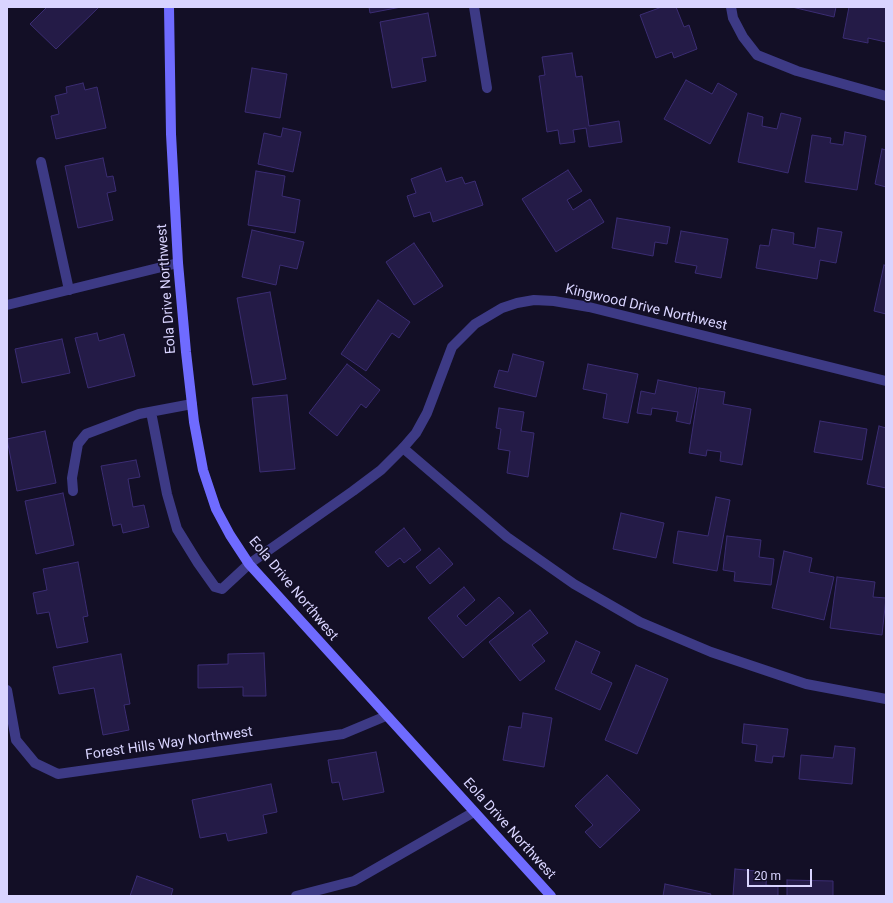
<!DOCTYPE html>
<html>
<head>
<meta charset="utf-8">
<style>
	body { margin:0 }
	#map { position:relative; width:893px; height:903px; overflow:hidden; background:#130f26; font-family:Roboto,sans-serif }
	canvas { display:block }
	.frame { position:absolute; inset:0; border:8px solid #d9d4ff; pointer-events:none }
	.scale { position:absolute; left:747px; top:869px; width:65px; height:18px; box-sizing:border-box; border:2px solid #d9d4ff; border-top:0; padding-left:5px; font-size:12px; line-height:14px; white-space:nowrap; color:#d9d4ff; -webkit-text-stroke:3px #130f26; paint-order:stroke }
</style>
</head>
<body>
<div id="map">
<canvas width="893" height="903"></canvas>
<div class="frame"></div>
<div class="scale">20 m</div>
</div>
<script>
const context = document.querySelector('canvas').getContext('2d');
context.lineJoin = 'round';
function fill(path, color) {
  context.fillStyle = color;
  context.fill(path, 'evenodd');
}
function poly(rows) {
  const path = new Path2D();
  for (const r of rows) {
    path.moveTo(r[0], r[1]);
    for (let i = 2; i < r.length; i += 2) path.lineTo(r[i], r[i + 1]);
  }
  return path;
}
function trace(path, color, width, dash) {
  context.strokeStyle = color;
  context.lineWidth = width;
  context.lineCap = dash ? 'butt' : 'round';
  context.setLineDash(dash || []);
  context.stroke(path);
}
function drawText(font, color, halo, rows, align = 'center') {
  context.font = font + ' Roboto,sans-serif';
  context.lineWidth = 3.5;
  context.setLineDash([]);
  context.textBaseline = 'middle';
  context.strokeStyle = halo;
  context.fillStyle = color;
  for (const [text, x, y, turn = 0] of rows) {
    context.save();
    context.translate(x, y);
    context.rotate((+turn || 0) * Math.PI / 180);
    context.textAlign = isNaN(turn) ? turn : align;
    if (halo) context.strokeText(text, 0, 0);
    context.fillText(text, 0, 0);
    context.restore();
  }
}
const building = poly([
	[47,7,99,7,56,49,30,24,47,7],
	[369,7,401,7,370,13,369,7],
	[662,7,676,7,684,27,689,25,697,49,674,58,672,52,656,58,640,15,662,7],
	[792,7,836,7,834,17,792,7],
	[849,7,886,7,886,42,868,38,868,43,843,38,849,7],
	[428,13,436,56,422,58,426,81,392,88,380,22,428,13],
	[572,53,576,77,582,76,589,126,619,121,622,142,589,147,586,128,573,130,575,142,560,144,558,130,547,132,539,76,545,75,542,57,572,53],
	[252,68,287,74,280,118,245,112,252,68],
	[686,80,712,94,718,83,737,94,710,144,664,119,686,80],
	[83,83,85,90,97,87,106,128,56,139,51,116,59,114,55,96,67,93,66,87,83,83],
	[748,113,763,117,762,126,777,129,781,113,801,118,788,173,738,162,748,113],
	[283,128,301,132,293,172,258,164,264,133,281,137,283,128],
	[845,132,866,136,857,190,805,182,812,135,831,138,830,143,843,145,845,132],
	[882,149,886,150,886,187,875,184,882,149],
	[103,158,107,177,113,176,116,191,107,193,113,220,78,228,65,166,103,158],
	[441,168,446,182,462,177,465,184,475,181,483,205,433,222,430,212,414,217,407,196,416,193,411,179,441,168],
	[568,170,582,191,567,200,573,210,590,199,604,222,556,252,522,199,568,170],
	[256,171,285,176,282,196,300,200,295,233,248,225,256,171],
	[617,218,670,227,667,244,655,242,653,256,612,248,617,218],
	[818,228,842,232,836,263,820,260,817,279,756,268,760,245,769,246,772,229,794,233,793,244,815,248,818,228],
	[252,230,304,242,297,269,280,265,276,285,242,277,252,230],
	[681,231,728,239,721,278,695,273,697,266,675,262,681,231],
	[414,243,443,286,414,305,386,262,414,243],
	[884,265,886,266,886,314,874,311,884,265],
	[270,292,286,379,253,385,237,298,270,292],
	[378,300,410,322,399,338,392,333,366,371,341,354,378,300],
	[97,333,99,341,124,334,135,376,88,388,75,338,97,333],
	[62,339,70,373,22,383,15,349,62,339],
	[513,354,544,362,536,397,494,387,499,370,508,372,513,354],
	[347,364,380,390,366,408,361,404,337,436,309,413,347,364],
	[588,364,638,374,628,423,603,418,607,394,583,389,588,364],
	[658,380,697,388,690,424,676,421,678,412,652,408,651,415,637,413,641,391,655,394,658,380],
	[699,388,725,392,723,404,751,409,742,465,720,461,721,452,707,450,706,456,689,453,699,388],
	[287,395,295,469,260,472,252,398,287,395],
	[499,408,524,412,521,431,534,433,528,477,507,473,510,451,498,449,501,429,496,428,499,408],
	[820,421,867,429,862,460,814,452,820,421],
	[879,426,886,428,886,488,867,484,879,426],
	[45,431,56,483,17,491,7,439,45,431],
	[136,460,140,477,128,479,133,507,144,505,149,527,123,533,121,524,113,526,101,466,136,460],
	[63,493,74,545,36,554,25,501,63,493],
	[716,497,730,500,717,571,673,563,678,531,708,536,716,497],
	[621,513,664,523,656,558,613,549,621,513],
	[404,528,421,550,404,563,400,558,388,567,375,552,404,528],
	[727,536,761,540,759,557,774,559,771,585,734,581,735,572,723,570,727,536],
	[439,548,453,564,430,584,416,567,439,548],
	[784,551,812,558,809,572,834,577,824,620,772,608,784,551],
	[78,562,88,616,83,617,88,642,57,648,49,612,37,614,33,593,47,590,43,569,78,562],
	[837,577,875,582,873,597,886,598,882,635,830,628,837,577],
	[464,587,475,600,457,616,466,626,499,597,514,613,463,658,428,618,464,587],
	[530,610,548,633,532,645,545,661,520,681,489,642,530,610],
	[576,641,600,652,591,673,612,683,600,710,555,689,576,641],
	[264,653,266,696,243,696,243,687,198,688,198,665,228,664,228,654,264,653],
	[121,654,130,704,124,705,129,730,103,735,94,688,59,694,53,667,121,654],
	[636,665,668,679,637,754,605,740,636,665],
	[523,713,552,718,544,767,503,760,509,726,521,728,523,713],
	[744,724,788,729,784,757,773,756,772,763,755,761,757,745,742,743,744,724],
	[835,746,855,748,852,784,799,779,801,755,833,758,835,746],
	[376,752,384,792,343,800,339,782,332,783,328,760,376,752],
	[607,775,640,810,600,848,585,832,593,825,575,806,607,775],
	[271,784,277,812,263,815,267,833,228,841,226,833,200,838,192,800,271,784],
	[735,869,767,872,766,885,778,886,778,896,733,896,735,869],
	[137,876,173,889,171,896,130,896,137,876],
	[787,880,833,881,833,896,787,896,787,880],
	[665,884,711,894,710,896,663,896,665,884]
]);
const service = poly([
	[41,162,69,290],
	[151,412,167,494,177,529,198,563,215,587,222,589,249,564],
	[73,491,72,478,78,444,86,434,139,414,192,404]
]);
const minor = poly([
	[474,7,487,88],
	[731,7,733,18,743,37,757,55,797,71,886,96],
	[7,305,178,263],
	[403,448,507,537,574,584,640,622,711,652,806,684,886,699],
	[7,690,16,740,35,763,58,774,343,734,386,716],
	[296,896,354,881,474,812]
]);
const tertiary = poly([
	[249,564,353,491,381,470,403,448,416,433,427,413,452,347,475,324,502,308,517,303,534,300,554,301,589,307,886,381]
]);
const secondary = poly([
	[169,7,171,134,178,263,186,352,194,422,203,470,216,509,230,535,249,564,551,896]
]);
const streetNames = [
	["Eola Drive Northwest",167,289,-94],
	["Kingwood Drive Northwest",646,308,13],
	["Eola Drive Northwest",293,589,50],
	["Forest Hills Way Northwest",169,744,-8],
	["Eola Drive Northwest",509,829,48]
];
fill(building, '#241b47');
trace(building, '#3b2d73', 1);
trace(service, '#3d3a85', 10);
trace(minor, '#3d3a85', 10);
trace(tertiary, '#3d3a85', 10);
trace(secondary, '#6f6bff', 10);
drawText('14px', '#d9d4ff', '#130f26', streetNames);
</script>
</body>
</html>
